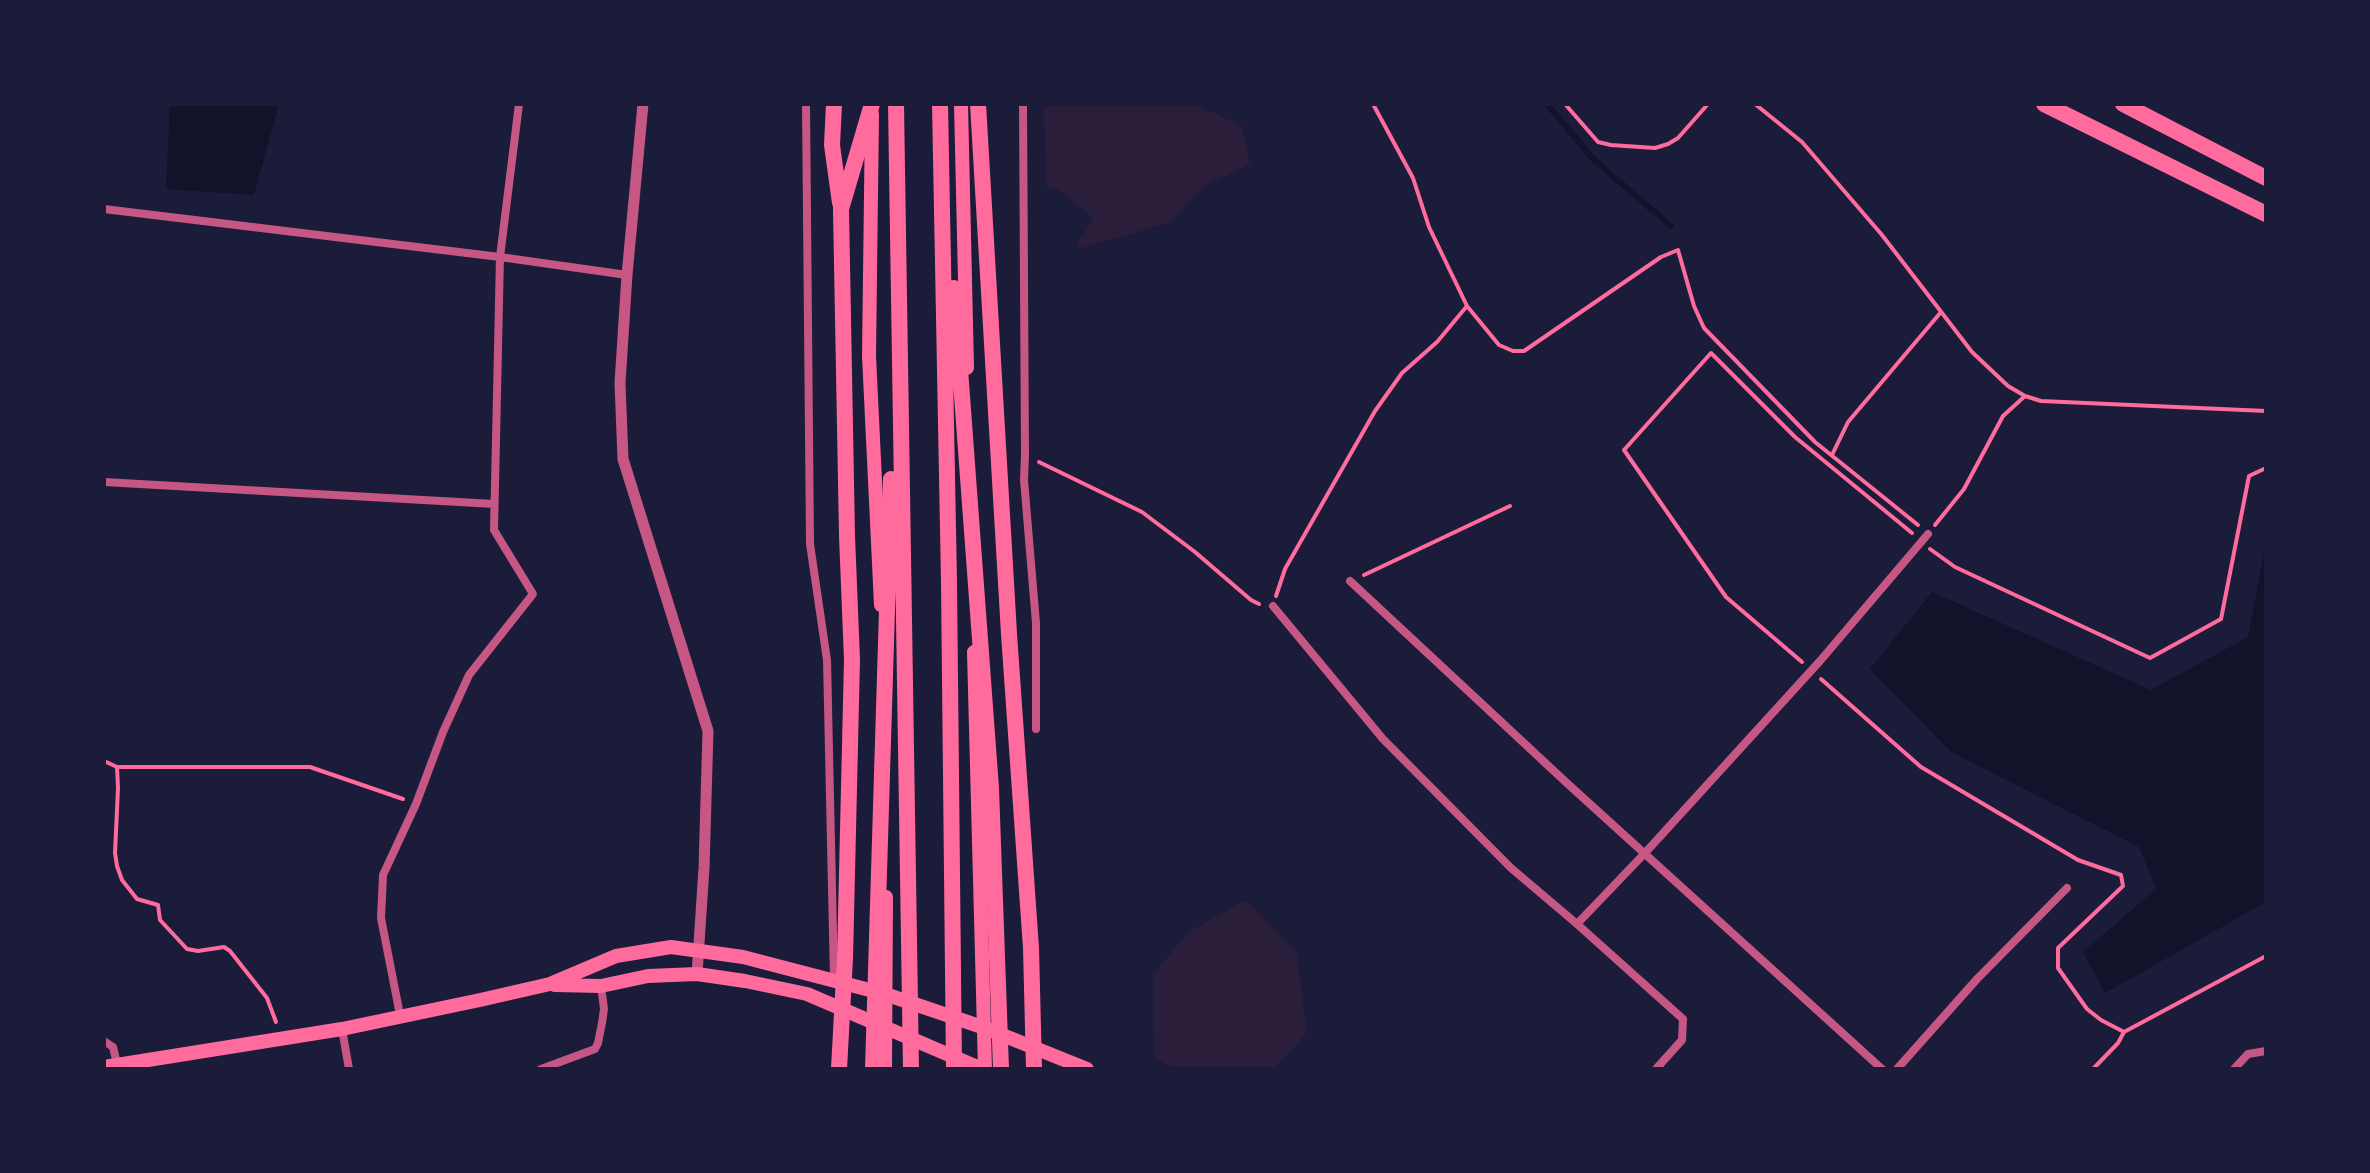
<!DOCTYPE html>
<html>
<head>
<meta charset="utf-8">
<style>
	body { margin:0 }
	#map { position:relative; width:2370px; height:1173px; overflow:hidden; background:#1b1b3a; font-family:Overpass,sans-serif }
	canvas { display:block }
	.frame { position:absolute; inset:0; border:106px solid #1b1b3a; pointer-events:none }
</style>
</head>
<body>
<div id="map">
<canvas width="2370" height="1173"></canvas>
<div class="frame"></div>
</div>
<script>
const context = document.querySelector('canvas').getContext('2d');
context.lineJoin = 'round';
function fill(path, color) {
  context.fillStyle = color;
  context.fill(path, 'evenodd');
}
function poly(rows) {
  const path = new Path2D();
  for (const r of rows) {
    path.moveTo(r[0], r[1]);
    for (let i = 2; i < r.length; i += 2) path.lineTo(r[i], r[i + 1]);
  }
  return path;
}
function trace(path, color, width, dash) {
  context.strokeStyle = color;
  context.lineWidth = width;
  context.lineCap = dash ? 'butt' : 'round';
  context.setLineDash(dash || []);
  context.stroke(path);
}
const green = poly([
	[1044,104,1194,104,1242,126,1250,164,1206,185,1169,223,1078,249,1080,239,1094,218,1059,190,1046,186],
	[1246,900,1297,953,1307,1032,1275,1069,1174,1069,1154,1057,1153,974,1188,932]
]);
const water = poly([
	[170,104,279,104,254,195,166,189],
	[2266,543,2266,902,2105,993,2083,952,2156,889,2139,847,1951,752,1870,669,1932,592,2151,690,2248,637]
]);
const stream = poly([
	[1547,104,1594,160,1671,226]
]);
const path = poly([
	[1373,104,1413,178,1429,227,1467,306,1499,345,1513,351,1524,351,1661,257,1678,250,1694,306,1704,328,1815,442,1918,525],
	[1565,104,1598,142,1611,145,1655,148,1668,144,1678,138,1708,104],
	[1755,104,1802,142,1882,235,1972,352,2008,386,2025,396],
	[1832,455,1848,422,1941,312],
	[1039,462,1142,512,1195,552,1251,600,1259,604],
	[1935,525,1964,489,2003,416,2025,396,2041,401,2266,411],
	[1930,549,1955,567,2150,658,2221,619,2249,476,2266,468],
	[1364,575,1510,506],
	[1276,596,1285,569,1375,411,1402,373,1437,342,1467,306],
	[1802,662,1726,597,1624,450,1711,353,1795,437,1912,533],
	[1821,679,1921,767,2078,860,2121,875,2123,886,2058,948,2058,968,2087,1009,2101,1020,2124,1032],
	[104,761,117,767,310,767,403,799],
	[117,767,118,788,115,853,117,866,122,880,137,899,158,905,160,920,187,949,198,951,224,947,230,951,267,998,276,1022],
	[2093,1069,2118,1043,2124,1032,2266,956]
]);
const minor = poly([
	[806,104,810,544,827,660,834,979],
	[1023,104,1025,455,1024,480,1036,623,1036,729],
	[104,209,500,257,627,275],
	[104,482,494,504],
	[1350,581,1569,785,1882,1069],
	[1273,606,1383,739,1511,868,1577,924,1683,1019,1682,1040,1656,1069],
	[1577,924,1645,853,1820,661,1928,534],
	[400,1015,381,918,383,875,416,804,443,732,469,675,533,594,494,530,500,257,519,104],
	[342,1029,349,1069],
	[104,1041,113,1047,117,1064],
	[541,1069,595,1049,598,1043,602,1023,604,1009,601,986],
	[1897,1069,1977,979,2067,888],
	[2234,1069,2248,1054,2266,1051]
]);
const tertiary = poly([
	[643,104,627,275,620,383,623,459,708,731,704,868,697,974]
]);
const primary = poly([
	[554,985,601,986,648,976,697,974,745,981,807,994,982,1069],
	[104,1067,342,1029,480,1000,550,984,616,956,671,947,743,957,885,994,985,1028,1087,1069]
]);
const trunk = poly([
	[961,104,967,368],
	[872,114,869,356,881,605],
	[974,652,985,1069],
	[885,1069,886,897]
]);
const motorway = poly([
	[834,104,832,145,840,203],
	[896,104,911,1069],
	[940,104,949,582,954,1069],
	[978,104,1009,634,1031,948,1034,1069],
	[2044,104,2266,214],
	[2123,104,2266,178],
	[954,288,991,788,1001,1069],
	[839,1069,845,958,852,660,847,536,841,209,872,104],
	[873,1069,891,479]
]);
fill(green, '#2a1e3b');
fill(water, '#12122b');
trace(stream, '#12122b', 6);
trace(path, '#ff6b9d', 4);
trace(minor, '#c65784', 8);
trace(tertiary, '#c65784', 11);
trace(primary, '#ff6b9d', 14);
trace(trunk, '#ff6b9d', 14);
trace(motorway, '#ff6b9d', 16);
</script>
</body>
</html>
